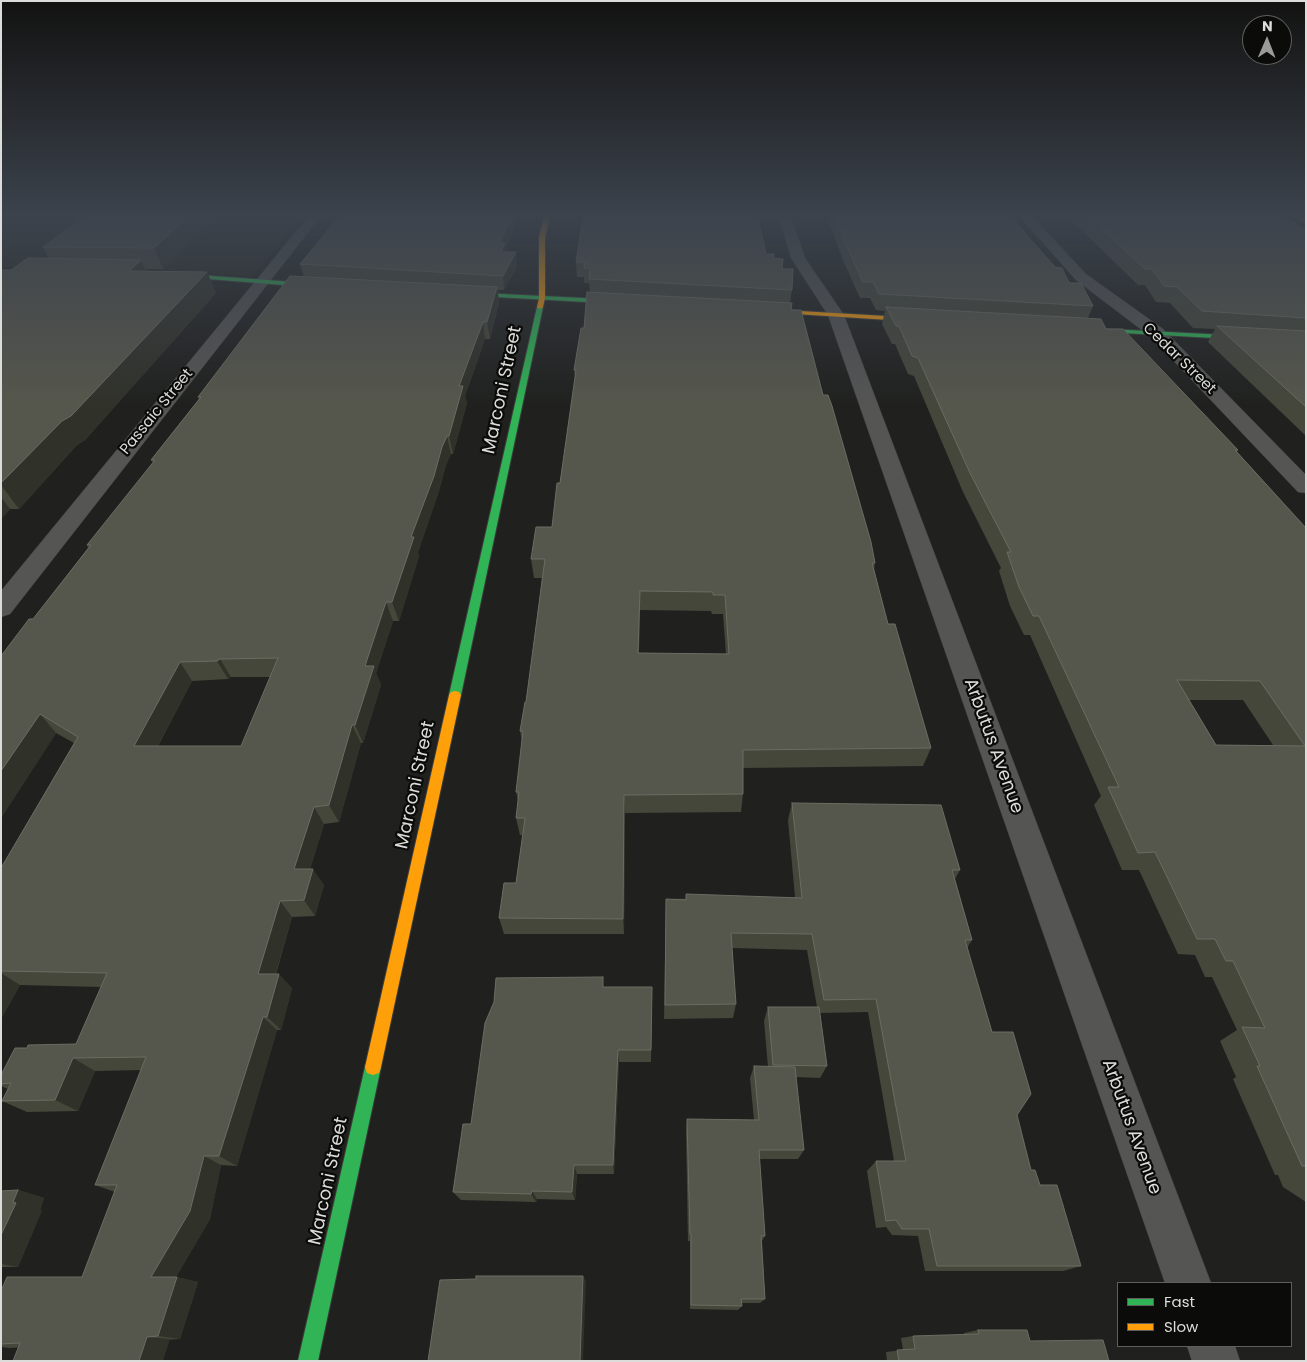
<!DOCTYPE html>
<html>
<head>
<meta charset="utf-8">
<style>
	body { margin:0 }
	#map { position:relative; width:1307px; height:1362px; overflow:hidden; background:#20211f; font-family:Poppins,sans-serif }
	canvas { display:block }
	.frame { position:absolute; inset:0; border:2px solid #dcddda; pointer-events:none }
	.legend { position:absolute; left:1117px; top:1282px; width:175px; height:65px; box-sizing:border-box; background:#0b0c0a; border:1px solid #5f605d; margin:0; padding:6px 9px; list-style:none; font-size:15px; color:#dcddda }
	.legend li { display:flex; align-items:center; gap:10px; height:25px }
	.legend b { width:25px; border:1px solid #5f605d }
	.north { position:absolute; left:1242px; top:15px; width:50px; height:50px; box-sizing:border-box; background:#0b0c0a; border:1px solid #5f605d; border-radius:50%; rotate:1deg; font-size:14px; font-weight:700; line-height:20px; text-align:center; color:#dcddda }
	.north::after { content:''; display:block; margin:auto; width:18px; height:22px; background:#9a9b99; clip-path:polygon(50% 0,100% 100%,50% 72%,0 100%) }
</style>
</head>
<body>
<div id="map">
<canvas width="1307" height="1362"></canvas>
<div class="frame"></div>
<ul class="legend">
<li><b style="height:6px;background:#30b455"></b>Fast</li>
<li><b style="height:6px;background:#ff9f0a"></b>Slow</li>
</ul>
<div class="north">N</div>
</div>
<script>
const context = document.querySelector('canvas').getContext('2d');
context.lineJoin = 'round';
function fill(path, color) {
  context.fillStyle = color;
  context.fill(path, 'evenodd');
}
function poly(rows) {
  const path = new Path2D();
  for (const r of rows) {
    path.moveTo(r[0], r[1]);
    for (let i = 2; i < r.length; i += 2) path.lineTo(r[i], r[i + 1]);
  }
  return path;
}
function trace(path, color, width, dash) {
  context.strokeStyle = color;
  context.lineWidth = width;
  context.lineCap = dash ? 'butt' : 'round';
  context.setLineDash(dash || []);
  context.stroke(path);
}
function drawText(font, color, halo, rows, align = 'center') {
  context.font = font + ' Poppins,sans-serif';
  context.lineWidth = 4.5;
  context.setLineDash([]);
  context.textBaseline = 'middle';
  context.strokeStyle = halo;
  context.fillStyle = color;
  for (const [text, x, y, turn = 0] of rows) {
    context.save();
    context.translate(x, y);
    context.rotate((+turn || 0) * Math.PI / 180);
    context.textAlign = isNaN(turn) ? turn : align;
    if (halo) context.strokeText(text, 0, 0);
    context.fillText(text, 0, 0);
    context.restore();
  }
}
const built = poly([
	[1,217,302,217,252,276,141,269,1,267]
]);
const street = poly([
	[308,217,320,217,10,614,1,617,1,591,308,217],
	[779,217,791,217,805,258,844,315,1211,1283,1165,1283,828,315,791,258,779,217],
	[1020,217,1033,217,1086,274,1163,329,1306,475,1306,493,1298,492,1151,337,1076,280,1020,217],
	[1187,1346,1235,1346,1240,1361,1192,1361,1187,1346]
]);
const fast = poly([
	[172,273,321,284,324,286,321,288,170,276,169,275,172,273],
	[461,292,623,300,626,302,623,304,459,295,458,294,461,292],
	[540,305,543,307,461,695,459,698,455,699,451,698,449,695,537,307,540,305],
	[1088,328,1306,339,1306,343,1086,331,1086,329,1088,328],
	[373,1059,379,1061,381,1067,318,1361,298,1361,365,1067,367,1061,373,1059]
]);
const slow = poly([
	[544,217,550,217,545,237,545,298,543,307,540,309,537,307,539,298,539,237,544,217],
	[1297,217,1306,219,1306,223,1297,218,1297,217],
	[766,309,920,318,923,320,920,322,764,312,763,311,766,309],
	[455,691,459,692,461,695,381,1067,379,1073,373,1075,367,1073,365,1067,449,695,451,692,455,691]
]);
const wall = poly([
	[339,217,517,217,514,231,506,247,507,252,517,266,504,290,498,290,499,303,490,339,485,339,465,396,467,403,453,454,451,454,446,465,438,494,418,552,419,556,399,621,393,621,376,673,381,685,363,743,361,743,339,822,324,824,310,869,324,885,315,916,292,917,276,974,292,988,281,1030,277,1030,237,1166,221,1165,210,1219,176,1277,198,1282,180,1339,9,1348,1,1347,1,1291,82,1277,115,1192,95,1185,141,1070,95,1071,78,1111,27,1112,2,1101,8,1089,1,1086,1,1075,27,1048,76,1044,101,987,20,985,1,1019,1,868,74,743,56,733,1,818,1,656,33,619,88,548,87,545,153,463,151,460,199,399,198,397,304,277,300,264],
	[231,677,270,677,241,746,158,746,192,681,228,679],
	[827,217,1011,217,1055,267,1093,306,1088,318,1106,329,1238,450,1237,452,1306,528,1306,1202,1283,1187,1278,1175,1275,1175,1233,1079,1236,1077,1220,1041,1237,1030,1212,977,1205,977,1195,955,1178,954,1139,870,1122,870,1094,805,1101,796,1030,635,1024,635,1010,606,999,571,1001,568,963,492,914,376,908,374,895,344,892,344,882,324,885,311,876,310,870,298,860,298,843,260],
	[1189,700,1243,700,1273,745,1216,745],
	[1068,217,1285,217,1306,230,1306,436,1208,342,1215,329,1193,328,1170,303,1156,302,1145,285,1138,285],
	[214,219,163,269,146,269,147,271,207,272,216,293,85,440,77,445,19,509,10,509,1,519,1,270,11,270,49,259,43,247],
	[766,254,774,258,782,269,792,290,790,303,791,310,823,395,875,563,874,569,888,624,931,748,923,766,743,768,743,794,741,812,625,813,624,934,504,934,499,918,516,883,523,835,520,835,516,818,518,801,516,792,522,742,520,731,526,702,542,578,534,578,531,559,552,527,560,483,575,378,574,370,584,328,590,292,589,283,584,283,584,277,577,277,576,262],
	[640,610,711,611,712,614,723,614,726,654,639,653],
	[792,803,960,870,955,879,972,940,967,948,1017,1115,1031,1170,1040,1185,1081,1266,1063,1271,925,1271,918,1236,892,1235,886,1227,876,1228,867,1171,876,1161,894,1161,868,1012,820,1013,827,1066,820,1078,796,1077,804,1150,798,1159,759,1159,765,1236,762,1241,765,1299,760,1303,741,1303,742,1306,738,1310,690,1309,690,1241,688,1241,686,1130,687,1119,754,1120,750,1078,754,1066,768,1067,764,1021,768,1007,817,1007,807,950,732,948,736,1004,733,1018,664,1019,666,899,795,897,788,820],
	[604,987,652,987,651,1062,619,1062,614,1174,577,1174,575,1200,537,1199,536,1202,461,1200,453,1192,471,1124],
	[18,1190,44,1198,40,1210,42,1210,18,1267,1,1267,1,1191],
	[978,1330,1030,1341,1109,1361,887,1361,886,1352,903,1350,901,1338,913,1336,964,1335,964,1333]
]);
const shadedWall = poly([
	[188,217,213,217,214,219,163,269,154,248],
	[512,217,517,217,514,231,506,247,507,257,502,256,499,243],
	[516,252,517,266,504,290,503,276],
	[141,260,151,281,129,271],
	[207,272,216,293,85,440,77,445,19,509,1,485,1,483],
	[497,287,499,303,490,339,487,322],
	[483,322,485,339,465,396,467,403,453,454,449,436,459,386],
	[447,436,451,454,446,465,438,494,418,552,419,556,399,621,392,602,411,537,442,447],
	[1,497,10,509,1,519],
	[640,591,640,610,638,672,638,653],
	[386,602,393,621,376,673,381,685,363,743,355,725,365,666],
	[220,659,231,677,228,679,217,661],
	[180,662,192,681,148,764,134,746],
	[40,714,56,733,1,818,1,771],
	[352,725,361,743,339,822,329,805],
	[624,795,625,813,624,934,623,919],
	[314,807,324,824,305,885,294,869],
	[313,869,324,885,315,916,304,900],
	[280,901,292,917,271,989,258,974],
	[1,973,20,985,1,1019],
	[279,974,292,988,281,1030,267,1017],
	[263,1017,277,1030,237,1166,219,1156],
	[618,1050,619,1062,614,1174,613,1165],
	[73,1058,95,1071,78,1111,55,1100],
	[204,1156,221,1165,210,1219,173,1282,151,1277],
	[574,1165,577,1174,575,1200,572,1192],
	[18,1190,44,1198,40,1210,42,1210,18,1267,1,1264,1,1235],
	[532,1191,537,1199,536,1202,531,1194],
	[583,1276,586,1281,583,1361,580,1361],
	[177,1277,198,1282,180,1339,158,1336],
	[147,1337,170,1339,163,1361,139,1361]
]);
const building = poly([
	[84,217,188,217,154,248,43,247,84,217],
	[339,217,512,217,499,243,505,243,501,252,516,252,503,276,300,264,339,217],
	[583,217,758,217,766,254,774,254,774,258,783,259,782,269,793,269,792,290,589,279,590,268,584,268,585,262,576,262,583,217],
	[835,217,1011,217,1055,267,1062,268,1069,283,1081,283,1093,306,879,294,873,282,863,282,846,245,835,217],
	[1089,217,1285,217,1306,230,1306,318,1202,311,1177,287,1164,286,1152,269,1145,269,1089,217],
	[28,258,141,260,129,271,207,272,71,416,62,421,1,483,1,270,11,270,28,258],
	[290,276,497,287,487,322,483,322,459,386,463,386,449,436,447,436,442,447,434,476,411,537,414,537,392,602,386,602,365,666,374,666,355,725,352,725,329,805,314,807,294,869,313,869,304,900,280,901,258,974,279,974,267,1017,263,1017,219,1156,204,1156,190,1211,151,1277,177,1277,158,1336,147,1337,139,1361,13,1361,20,1343,1,1344,1,1291,7,1277,82,1277,117,1185,95,1185,146,1057,73,1058,55,1100,2,1101,11,1083,1,1084,1,1075,15,1048,27,1048,28,1045,76,1044,107,973,1,971,1,868,78,737,40,714,1,771,1,656,29,619,33,619,91,545,87,545,155,460,151,460,201,397,198,397,290,276],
	[278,658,241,746,134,746,180,662,217,661,220,659,278,658],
	[587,292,792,303,791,310,801,310,823,395,828,395,832,406,871,542,875,563,872,563,888,624,895,624,931,748,743,750,743,794,624,795,623,919,499,918,504,883,516,883,525,818,516,818,519,792,516,792,523,731,520,731,525,702,526,702,545,559,531,559,536,527,552,527,557,483,560,483,576,370,574,370,581,328,584,328,587,292],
	[640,591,713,592,713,595,725,595,729,654,638,653,640,591],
	[886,307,1101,319,1106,329,1123,329,1238,450,1235,450,1306,528,1306,1168,1305,1166,1302,1166,1257,1066,1260,1066,1242,1027,1265,1028,1233,961,1226,961,1215,939,1197,939,1155,852,1138,853,1108,787,1119,787,1039,616,1033,616,1019,587,1007,552,1011,552,970,473,918,358,912,356,899,326,896,326,886,307],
	[1177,680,1260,681,1305,746,1216,745,1177,680],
	[1217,326,1306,331,1306,407,1217,326],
	[792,803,941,805,960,870,952,870,972,940,965,940,992,1032,1013,1032,1031,1094,1017,1115,1031,1170,1035,1170,1040,1185,1057,1185,1081,1266,937,1266,929,1229,902,1229,896,1220,886,1221,876,1161,906,1161,876,999,824,1000,812,934,731,933,736,1004,665,1005,666,899,686,900,686,894,802,898,792,803],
	[603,977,603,987,652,987,651,1050,618,1050,613,1165,574,1165,572,1192,532,1191,531,1194,453,1192,463,1124,471,1124,485,1023,494,1002,496,978,603,977],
	[768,1007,819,1007,827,1066,773,1065,768,1007],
	[754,1066,795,1067,804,1150,759,1150,765,1236,761,1236,765,1299,741,1299,742,1306,691,1305,691,1234,690,1234,687,1119,759,1120,754,1066],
	[18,1190,13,1202,16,1203,1,1235,1,1191,18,1190],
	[476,1276,583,1276,580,1361,428,1361,440,1280,476,1279,476,1276],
	[978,1330,1027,1330,1030,1341,1103,1340,1109,1361,899,1361,897,1350,915,1349,913,1336,979,1334,978,1330]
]);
const farStreetnames = [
	["Cedar Street",1179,359,44],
	["Passaic Street",157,412,-51]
];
const streetNames = [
	["Marconi Street",503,390,-78],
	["Arbutus Avenue",993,746,70],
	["Marconi Street",416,785,-78],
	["Arbutus Avenue",1131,1127,70],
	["Marconi Street",329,1181,-78]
];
fill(built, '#262820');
trace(street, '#3c3d3b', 1);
trace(fast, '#3c3d3b', 2);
trace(slow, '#3c3d3b', 2);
fill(street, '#555554');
fill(fast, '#30b455');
fill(slow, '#ff9f0a');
fill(wall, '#45473b');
fill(shadedWall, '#303129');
fill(building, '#56574c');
trace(building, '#6b6c62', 1);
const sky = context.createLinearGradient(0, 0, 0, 407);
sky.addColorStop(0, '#121211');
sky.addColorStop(0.53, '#3c434d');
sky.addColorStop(1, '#3c434d00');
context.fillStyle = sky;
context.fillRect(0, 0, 1307, 407);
drawText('15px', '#dcddda', '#0b0c0a', farStreetnames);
drawText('18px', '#dcddda', '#0b0c0a', streetNames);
</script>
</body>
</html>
